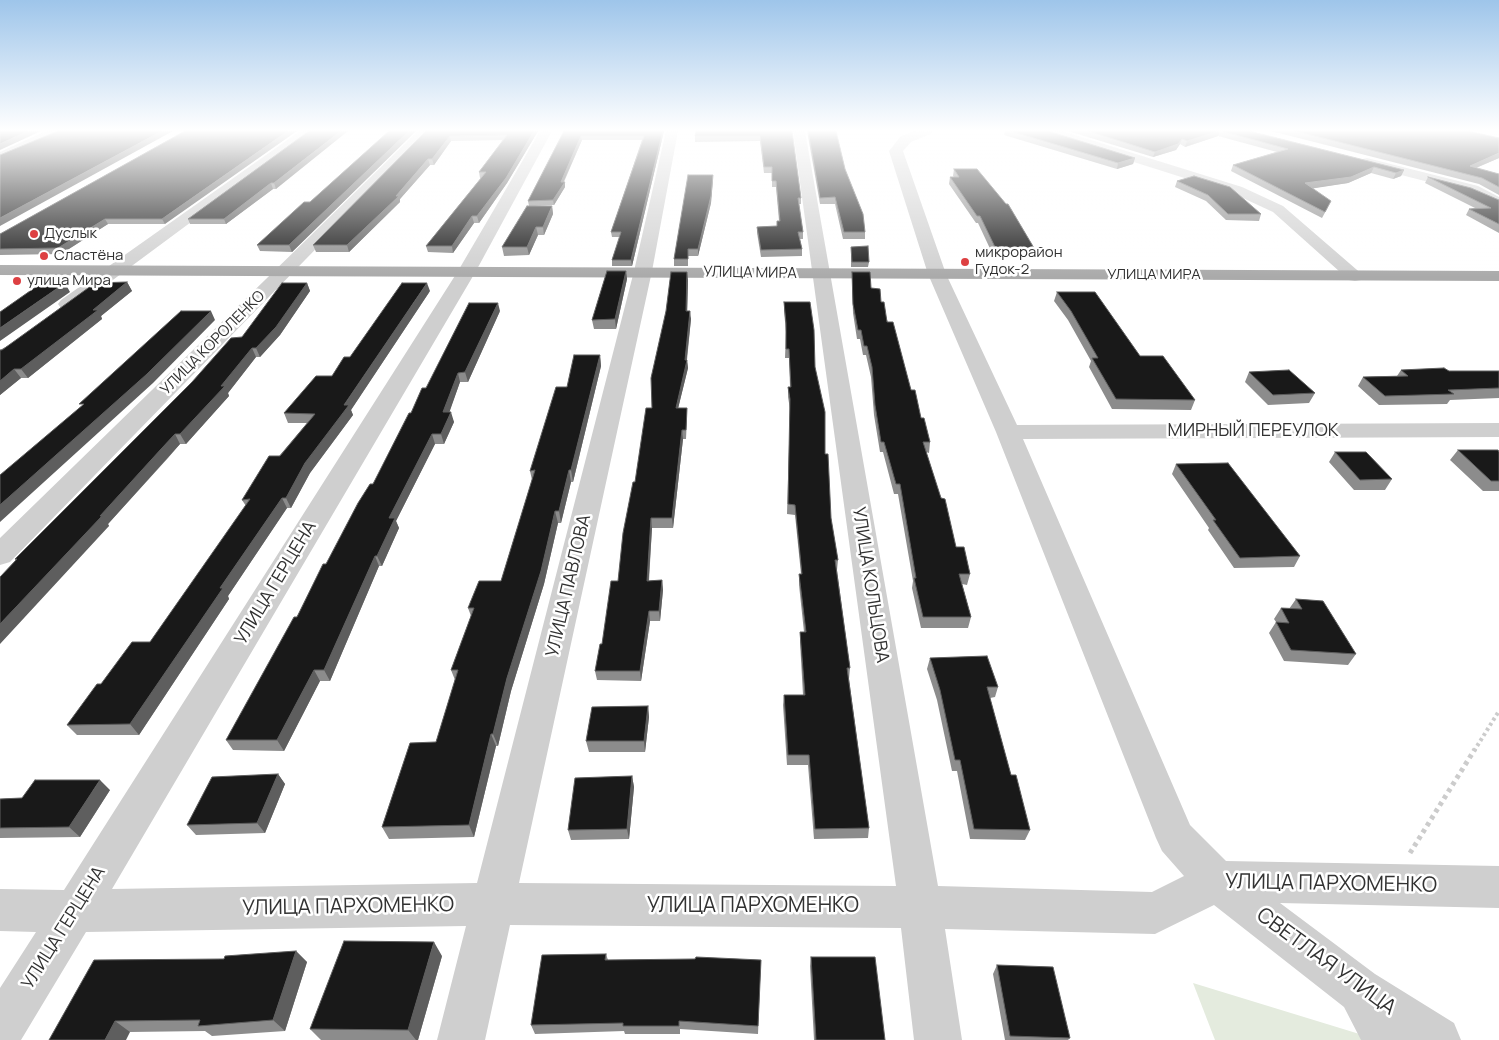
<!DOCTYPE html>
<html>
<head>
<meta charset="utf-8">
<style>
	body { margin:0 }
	canvas { display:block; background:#fff }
</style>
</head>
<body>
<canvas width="1499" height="1040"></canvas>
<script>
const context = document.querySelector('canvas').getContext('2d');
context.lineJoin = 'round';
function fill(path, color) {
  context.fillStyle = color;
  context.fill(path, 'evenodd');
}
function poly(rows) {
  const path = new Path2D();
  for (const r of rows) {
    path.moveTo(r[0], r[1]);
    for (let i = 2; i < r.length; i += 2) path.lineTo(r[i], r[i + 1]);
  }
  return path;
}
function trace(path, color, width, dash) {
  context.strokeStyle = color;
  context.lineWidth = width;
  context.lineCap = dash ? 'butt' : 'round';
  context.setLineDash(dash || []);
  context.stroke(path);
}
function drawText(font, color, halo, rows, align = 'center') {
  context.font = font + ' Manrope,sans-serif';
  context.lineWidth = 5;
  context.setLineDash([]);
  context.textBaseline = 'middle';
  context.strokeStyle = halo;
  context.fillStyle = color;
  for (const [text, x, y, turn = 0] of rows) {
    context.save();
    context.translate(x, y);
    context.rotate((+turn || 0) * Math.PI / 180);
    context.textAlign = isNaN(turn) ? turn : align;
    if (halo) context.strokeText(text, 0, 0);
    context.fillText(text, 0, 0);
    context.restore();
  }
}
const green = poly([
	[1193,983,1379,1040,1215,1040]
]);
const pathFar1 = poly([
	[1474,751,1499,711]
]);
const path = poly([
	[1410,853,1475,749]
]);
const minor = poly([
	[46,131,62,131,60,134,0,161,0,152,46,131],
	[300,131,314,131,75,308,68,310,61,308,58,304,61,300,300,131],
	[418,131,431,131,10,562,0,565,0,538,418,131],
	[540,131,552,131,476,271,112,889,477,883,634,271,666,131,678,131,652,271,519,883,896,886,793,131,805,131,938,886,1152,892,1184,876,1162,851,1156,838,996,432,928,274,889,151,901,136,915,131,933,131,931,134,911,142,903,151,946,274,1017,425,1499,423,1499,437,1023,439,1190,825,1226,861,1499,866,1499,908,1280,903,1375,974,1454,1023,1461,1040,1361,1040,1344,1007,1214,905,1155,934,945,929,962,1040,914,1040,901,928,510,925,485,1040,437,1040,466,926,86,932,21,1040,0,1040,0,988,36,932,0,931,0,889,64,890,458,271,540,131],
	[1043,131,1062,131,1242,187,1283,206,1364,276,1361,280,1355,281,1349,280,1273,212,1232,193,1045,134,1043,131],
	[1367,158,1478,186,1499,197,1499,208,1468,192,1362,165,1360,162,1362,159,1367,158]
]);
const major = poly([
	[0,265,1499,271,1499,281,0,275,0,265]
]);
const wall = poly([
	[185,131,165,224,108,224,61,254,0,255,0,234],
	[309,131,276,189,273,189,226,224,190,224,188,219],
	[389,131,416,131,292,252,260,251,257,245,310,202],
	[426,131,538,131,507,183,479,223,474,223,453,253,428,252,426,246,481,178,480,178,479,172,503,140,451,141,434,165,430,165,400,199,400,202,349,252,316,252,313,245],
	[564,131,664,131,632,266,612,266,612,260,620,237,612,237,611,232,642,140,582,140,564,182,565,187,554,205,535,206,552,206,553,214,544,235,538,235,529,255,504,256,502,247,529,206,528,201],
	[792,131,801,198,801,204,799,204,803,232,803,239,800,239,802,249,802,256,761,257,757,233,757,227,777,226,777,221,779,221,776,187,772,187,772,173,764,173,760,141,695,142,695,136],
	[807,131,836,131,845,169,865,232,865,239,843,239,835,204,820,204],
	[1005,131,1048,131,1135,158,1133,164,1117,169,1004,135],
	[1068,131,1249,131,1404,170,1401,176,1393,179,1371,173,1348,183,1313,188,1328,207,1322,218,1231,171,1233,165,1277,152,1218,136,1185,147,1180,144,1176,150,1153,157],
	[1271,131,1468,131,1499,158,1476,168,1499,174,1499,195,1479,184],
	[954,169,1034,248,1032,256,993,255,978,223,976,223,949,184,950,177,954,177,953,176],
	[1428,177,1499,200,1499,233,1466,215,1469,209,1475,208,1425,183],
	[713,181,711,203,698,256,688,256,688,266,674,266,674,259],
	[1177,181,1261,214,1259,221,1226,220,1206,201,1175,187],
	[851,247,869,262,868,267,851,267],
	[626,271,627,279,616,329,594,329,592,320],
	[852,272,871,288,881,302,911,390,930,442,929,453,926,452,956,547,970,574,967,585,962,584,971,617,968,628,921,628,912,588,913,581,898,494,894,494,883,452,880,452,874,415,871,377,866,355,863,355,860,339,857,339,853,313,852,280],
	[688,280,687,311,691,319,687,360,688,368,678,408,687,408,687,417,686,439,683,439,673,528,652,528,649,581,662,580,663,590,660,621,650,621,641,681,597,680,595,671,618,581,635,482],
	[127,282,132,291,101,316,102,319,28,378,21,378,0,395,0,350],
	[307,283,310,291,280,335,260,357,256,357,228,393,229,396,186,444,180,444,168,458,108,524,109,526,16,561,15,559,242,337],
	[430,291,351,410,353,415,310,473,291,508,287,508,228,596,229,599,139,735,77,735,67,725,101,684,150,642,246,506,242,500,307,423,288,423,284,413,332,376,350,357],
	[1057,292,1195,400,1191,410,1112,409,1089,367,1091,361,1068,320,1054,301],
	[784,302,815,367,831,518,838,560,837,570,850,668,849,679,869,828,868,838,814,839,808,765,787,765,783,705,784,695,803,695,800,642,800,632,804,632,799,585,799,574,801,574,795,515,787,514,790,409,788,397,788,387,790,387,789,358,785,358,786,332,784,311],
	[500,311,468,382,460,382,449,412,454,422,444,444,435,444,396,521,399,528,382,566,379,566,330,681,320,681,284,751,233,750,226,740,373,484,411,413],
	[600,355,601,366,573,482,571,482,561,523,558,523,544,584,511,691,498,746,496,746,474,837,389,839,382,827,436,742,455,680,451,670,471,616,468,608,501,581,532,480,530,471,567,387],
	[1401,370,1449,371,1499,371,1499,398,1450,400,1447,404,1379,405,1358,386,1363,377,1397,376],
	[1249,372,1315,393,1309,403,1268,405,1245,382],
	[1458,450,1499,452,1499,491,1483,491,1450,460],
	[1335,452,1392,479,1385,490,1354,490,1329,462],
	[1176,464,1300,556,1294,567,1234,568,1208,530,1209,528,1172,474],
	[1296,599,1356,654,1348,665,1284,661,1269,633,1276,622,1274,619,1281,608,1289,609],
	[930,658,998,687,995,697,990,698,1011,775,1030,830,1025,840,970,839,957,771,952,771,937,700,927,669],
	[648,706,649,717,645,752,589,752,586,741],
	[278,774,285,784,265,833,196,835,187,825],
	[632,776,634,787,629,839,571,840,568,830],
	[110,790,80,837,0,838,0,799,22,798],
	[296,951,307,962,285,1031,212,1036,205,1031,130,1032,49,1040,224,959],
	[606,954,608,960,761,960,758,1034,680,1029,680,1034,625,1034,624,1031,535,1034,531,1025],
	[442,956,418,1040,321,1040,310,1029],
	[811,957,885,1040,814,1040,810,966],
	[997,965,1070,1038,1068,1040,1005,1040,993,974]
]);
const shadedWall = poly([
	[28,131,41,131,0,150,0,144],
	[162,131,173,131,0,226,0,218],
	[288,131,297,131,165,224,162,219],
	[341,131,348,131,276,189,274,183],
	[409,131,416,131,292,252,289,245],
	[534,131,538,131,507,183,479,223,477,216],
	[663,131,664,131,632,266,631,260],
	[1220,131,1218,136,1185,147,1187,141],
	[450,136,451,141,434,165,432,159],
	[581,136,582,140,562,185,565,182,565,187,554,205,553,200],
	[1182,139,1180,144,1176,150,1153,157,1155,152],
	[1499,153,1499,158,1466,172,1470,166],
	[1135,158,1133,164,1117,169,1118,163],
	[428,159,430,165,400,199,400,202,349,252,347,245,396,196],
	[1374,167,1371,173,1348,183,1303,190,1305,183],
	[1404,170,1401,176,1393,179,1396,173],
	[713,175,711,203,698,256,698,249],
	[271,183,273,189,226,224,224,219],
	[552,206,553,214,544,235,543,227],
	[472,216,474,223,453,253,452,246],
	[105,219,108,224,61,254,58,248],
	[536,227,538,235,529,255,527,247],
	[626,271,627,279,616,329,615,319],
	[687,272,688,280,687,319,686,311],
	[127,282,132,291,101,316,102,319,28,378,21,369],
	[65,283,70,292,0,341,0,328],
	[307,283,310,291,280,335,260,357,256,348],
	[427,283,430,291,351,410,353,415,310,473,291,508,286,498,305,463],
	[498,303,500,311,468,382,465,372],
	[211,311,215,320,153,383,0,522,0,505],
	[690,311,691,319,686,365,687,360,688,368,676,417,676,408,685,360],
	[252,348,256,357,228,393,229,396,186,444,180,434],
	[600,355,601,366,573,482,571,470],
	[14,369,21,378,0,395,0,381],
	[458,373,460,382,446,422,443,412],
	[451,412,454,422,444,444,441,434],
	[682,430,683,439,673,528,672,518],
	[175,434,180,444,108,524,109,526,0,644,0,624],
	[432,434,435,444,396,521,399,528,382,566,377,556,389,518],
	[569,470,571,482,561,523,559,511],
	[282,498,287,508,228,596,229,599,139,735,130,724,220,588],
	[555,511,558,523,544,584,511,691,498,746,493,734,507,678],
	[651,518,652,528,648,590,647,581],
	[375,556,379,566,330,681,324,670],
	[662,580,663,590,660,621,659,611],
	[649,611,650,621,641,681,640,671],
	[314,670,320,681,284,751,277,740],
	[648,706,649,717,645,752,644,741],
	[491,734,496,746,474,837,469,825],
	[278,774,285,784,265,833,257,823],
	[632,776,634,787,629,839,627,829],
	[100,780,110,790,80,837,69,827],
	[434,942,442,956,418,1040,416,1040,408,1030],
	[296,951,307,962,285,1031,273,1020],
	[115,1021,130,1032,126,1040,105,1040]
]);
const building = poly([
	[0,131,28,131,0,144,0,131],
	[58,131,162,131,0,218,0,155,58,131],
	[185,131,288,131,162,219,105,219,58,248,0,249,0,234,185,131],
	[309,131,341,131,274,183,271,183,224,219,188,219,309,131],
	[389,131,409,131,289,245,257,245,304,202,310,202,389,131],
	[426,131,534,131,506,178,477,216,472,216,452,246,426,246,486,172,479,172,507,135,450,136,432,159,428,159,396,196,399,196,347,245,313,245,426,131],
	[564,131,663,131,631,260,612,260,621,232,611,232,644,136,581,136,561,182,565,182,553,200,528,201,564,131],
	[696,131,792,131,801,198,798,198,803,232,798,232,802,249,761,250,757,227,777,226,777,221,780,221,776,181,772,181,772,167,764,167,760,136,695,136,696,131],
	[808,131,836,131,845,169,863,214,865,232,844,232,835,197,820,198,808,131],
	[1010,131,1048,131,1135,158,1118,163,1010,131],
	[1088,131,1219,131,1187,141,1182,139,1178,144,1155,152,1088,131],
	[1221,131,1249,131,1404,170,1396,173,1374,167,1351,177,1305,183,1331,201,1325,212,1233,165,1288,149,1221,131],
	[1295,131,1468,131,1499,138,1499,153,1470,166,1499,174,1499,187,1482,178,1295,131],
	[954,169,977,169,1006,204,1008,204,1034,248,995,247,980,216,977,216,950,177,959,177,954,169],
	[688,175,713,175,711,196,698,249,688,249,688,259,674,259,688,175],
	[1194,176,1230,187,1261,214,1228,214,1208,195,1177,181,1194,176],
	[1428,177,1471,188,1499,200,1499,224,1469,209,1491,208,1428,177],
	[527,206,552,206,543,227,536,227,527,247,502,247,527,206],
	[868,246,869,262,852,262,851,247,868,246],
	[607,271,626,271,615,319,592,320,607,271],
	[671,272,687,272,686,311,690,311,685,360,687,360,676,408,687,408,686,430,682,430,672,518,651,518,647,581,662,580,659,611,649,611,640,671,595,671,600,644,602,644,611,581,618,581,623,533,633,482,635,482,646,408,652,408,651,378,666,311,671,272],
	[852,272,870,272,871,288,880,289,881,302,884,302,887,322,893,322,911,390,915,390,921,418,924,418,930,442,923,442,941,498,945,499,956,547,964,547,970,574,959,574,971,617,923,617,914,578,916,578,900,484,896,484,884,442,881,442,875,405,872,367,867,346,864,346,861,330,858,330,853,304,852,272],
	[127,282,93,310,98,310,21,369,14,369,0,381,0,350,2,350,95,283,127,282],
	[65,283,0,328,0,312,40,284,65,283],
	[282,283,307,283,276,327,256,348,252,348,221,386,225,386,180,434,175,434,162,448,100,516,102,516,0,624,0,577,17,559,15,559,192,382,231,338,242,337,282,283],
	[402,283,427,283,344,405,349,405,305,463,286,498,282,498,220,588,223,588,130,724,67,725,97,684,101,684,132,642,150,642,250,499,242,500,269,456,280,456,315,414,284,413,316,376,332,376,344,357,350,357,402,283],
	[1057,292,1095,292,1140,356,1163,356,1195,400,1116,399,1092,358,1098,358,1071,311,1057,292],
	[784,302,810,302,814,330,815,367,825,412,825,454,828,454,831,518,838,560,835,560,850,668,847,668,869,828,815,829,809,755,788,755,784,695,805,695,800,632,806,632,799,574,802,574,795,505,788,504,790,399,788,387,791,387,789,349,786,349,786,323,784,302],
	[469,303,498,303,465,372,458,373,443,412,451,412,441,434,432,434,389,518,395,518,377,556,375,556,324,670,314,670,277,740,226,740,294,617,297,617,323,564,326,564,358,503,370,484,373,484,409,413,411,413,422,388,426,388,469,303],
	[181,311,211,311,147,374,0,505,0,475,84,404,79,404,181,311],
	[574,355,600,355,571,470,569,470,559,511,555,511,541,571,507,678,493,734,491,734,469,825,382,827,410,743,436,742,458,670,451,670,474,608,468,608,479,581,501,581,535,470,530,471,556,387,567,387,574,355],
	[1444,368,1449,371,1499,371,1499,388,1448,390,1454,394,1385,396,1363,377,1408,376,1401,370,1444,368],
	[1289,370,1315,393,1273,395,1249,372,1289,370],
	[1458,450,1498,450,1499,452,1499,481,1491,481,1458,450],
	[1335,452,1366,452,1392,479,1360,480,1335,452],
	[1228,463,1300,556,1240,558,1213,520,1216,520,1176,464,1228,463],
	[1296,599,1323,601,1356,654,1291,650,1276,622,1289,623,1281,608,1302,609,1296,599],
	[987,656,998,687,987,687,1011,775,1016,775,1030,830,974,829,960,760,955,760,940,690,930,658,987,656],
	[648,706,644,741,586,741,592,707,648,706],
	[278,774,257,823,187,825,212,777,278,774],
	[632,776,627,829,568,830,575,778,632,776],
	[35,780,100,780,69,827,0,828,0,799,22,798,35,780],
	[344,941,434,942,408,1030,310,1029,344,941],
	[296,951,273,1020,198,1026,200,1020,115,1021,105,1040,49,1040,94,960,224,959,225,956,296,951],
	[606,954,605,960,695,959,696,957,761,960,758,1026,679,1021,679,1026,623,1026,623,1023,531,1025,542,955,606,954],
	[811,957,875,957,885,1040,816,1040,811,957],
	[997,965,1053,967,1070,1038,1010,1036,997,965]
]);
const markers = [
	[34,234,5,"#dd4042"],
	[44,256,5,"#dd4042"],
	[965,262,5,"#dd4042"],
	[17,281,5,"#dd4042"]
];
const farPoinames = [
	["Дуслык",44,234],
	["микрорайон",975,253],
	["Гудок-2",975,270],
	["Сластёна",54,256],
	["улица Мира",27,281]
];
const farStreetnames = [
	["УЛИЦА МИРА",750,273,1],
	["УЛИЦА МИРА",1154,275],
	["УЛИЦА КОРОЛЕНКО",213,343,-45]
];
const streetNames = [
	["МИРНЫЙ ПЕРЕУЛОК",1253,431],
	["УЛИЦА ГЕРЦЕНА",276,583,-59],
	["УЛИЦА КОЛЬЦОВА",870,585,81],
	["УЛИЦА ПАВЛОВА",569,586,-77],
	["УЛИЦА ГЕРЦЕНА",64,928,-58]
];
const nearStreetnames = [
	["УЛИЦА ПАРХОМЕНКО",1331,884,1],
	["УЛИЦА ПАРХОМЕНКО",753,906],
	["УЛИЦА ПАРХОМЕНКО",348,907,-1],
	["СВЕТЛАЯ УЛИЦА",1326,962,36]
];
fill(green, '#e4ebde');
trace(pathFar1, '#ccc', 4, [3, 3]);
trace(path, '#ccc', 5, [4, 4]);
fill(minor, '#cfcfcf');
fill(major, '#aaa');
fill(wall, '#8c8c8c');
fill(shadedWall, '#5e5e5e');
fill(building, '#191919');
trace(building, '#5e5e5e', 1);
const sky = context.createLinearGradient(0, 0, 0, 277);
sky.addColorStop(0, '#9ec5ea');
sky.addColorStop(0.47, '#fff');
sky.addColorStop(1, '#ffffff00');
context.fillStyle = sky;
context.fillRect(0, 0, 1499, 277);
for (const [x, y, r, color] of markers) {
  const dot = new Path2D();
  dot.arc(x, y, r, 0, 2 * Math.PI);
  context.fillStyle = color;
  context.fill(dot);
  trace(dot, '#fff', 2);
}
drawText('15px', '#323232', '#fff', farPoinames, 'left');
drawText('15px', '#323232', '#fff', farStreetnames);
drawText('18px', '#323232', '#fff', streetNames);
drawText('21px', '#323232', '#fff', nearStreetnames);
</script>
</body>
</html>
